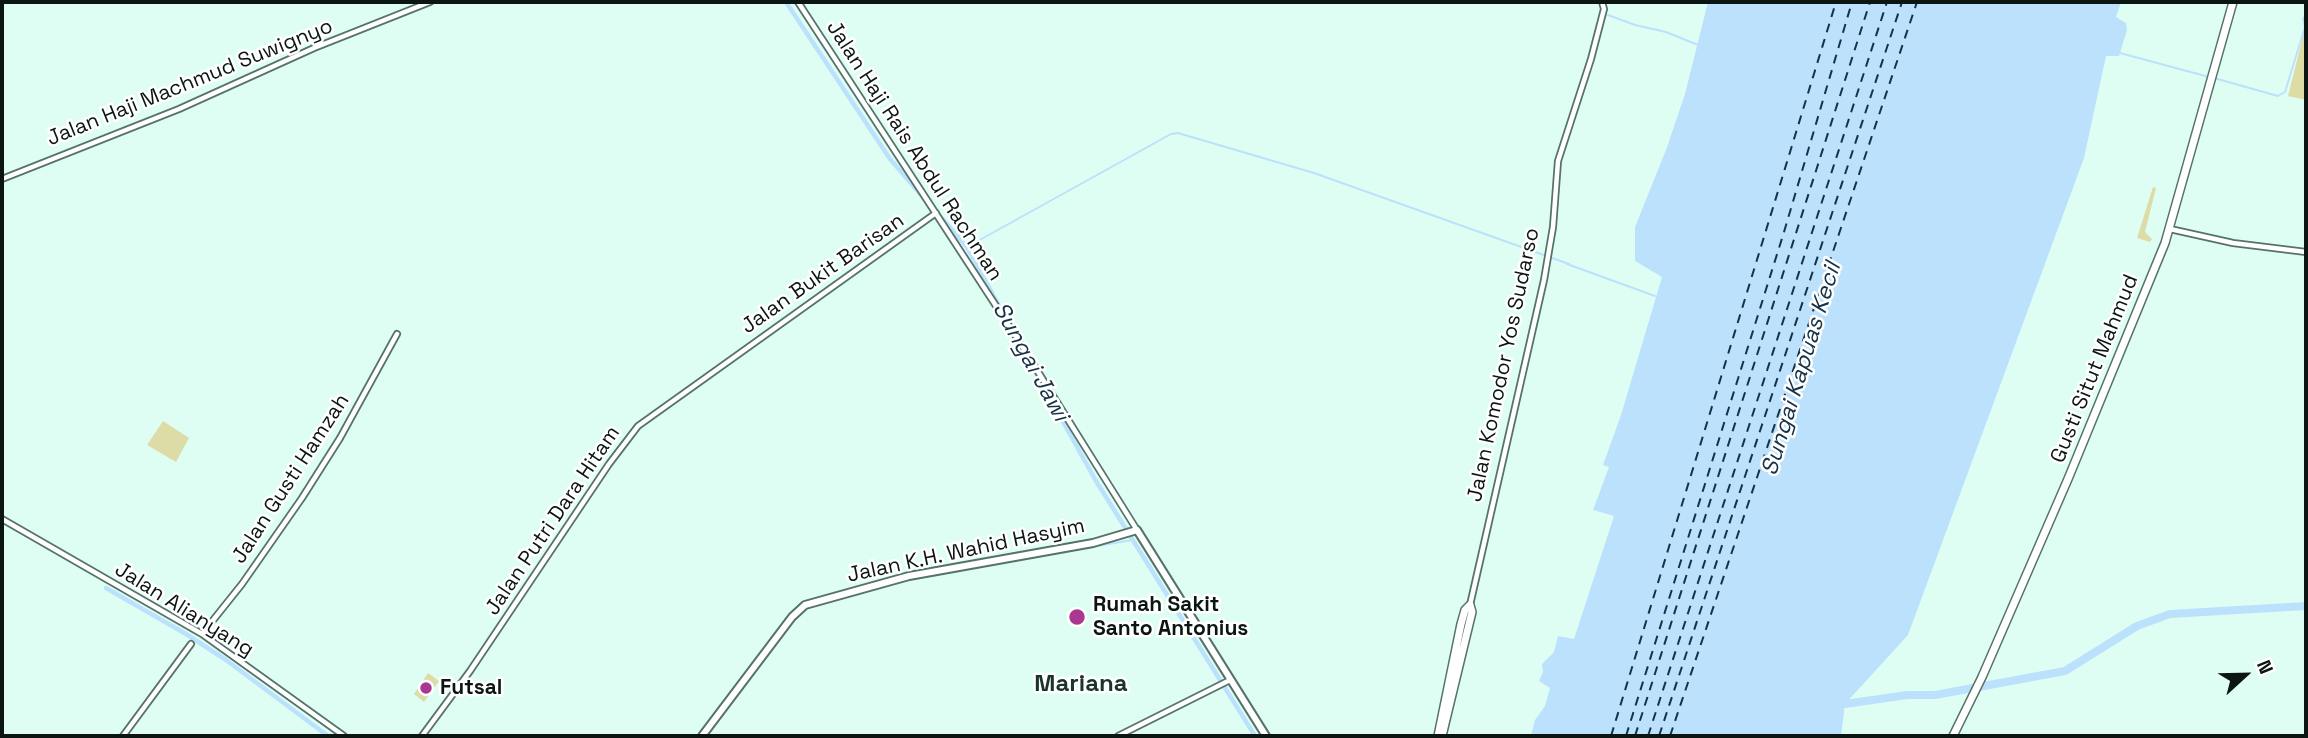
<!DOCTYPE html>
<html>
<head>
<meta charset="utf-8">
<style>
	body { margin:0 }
	#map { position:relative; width:2308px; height:738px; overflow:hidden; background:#dffef3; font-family:"Space Grotesk",sans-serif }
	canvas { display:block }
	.frame { position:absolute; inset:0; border:4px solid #0b1612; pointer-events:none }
	.north { position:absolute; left:2210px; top:640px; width:70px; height:70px; -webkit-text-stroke:5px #fff; paint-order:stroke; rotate:68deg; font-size:19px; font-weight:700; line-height:28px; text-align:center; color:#0b1612 }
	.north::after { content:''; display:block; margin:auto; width:24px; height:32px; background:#0b1612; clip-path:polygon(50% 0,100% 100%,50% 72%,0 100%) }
</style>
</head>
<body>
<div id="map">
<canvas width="2308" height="738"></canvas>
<div class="frame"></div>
<div class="north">N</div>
</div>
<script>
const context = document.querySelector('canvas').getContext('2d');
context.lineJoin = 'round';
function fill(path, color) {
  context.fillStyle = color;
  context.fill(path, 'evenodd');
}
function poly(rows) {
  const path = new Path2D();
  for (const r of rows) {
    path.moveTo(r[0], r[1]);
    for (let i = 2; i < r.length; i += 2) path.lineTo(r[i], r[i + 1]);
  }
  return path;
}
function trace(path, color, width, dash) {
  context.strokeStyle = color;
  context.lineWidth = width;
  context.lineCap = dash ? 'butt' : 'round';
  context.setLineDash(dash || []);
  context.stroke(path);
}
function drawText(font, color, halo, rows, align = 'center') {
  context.font = font + ' "Space Grotesk",sans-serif';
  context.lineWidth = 5;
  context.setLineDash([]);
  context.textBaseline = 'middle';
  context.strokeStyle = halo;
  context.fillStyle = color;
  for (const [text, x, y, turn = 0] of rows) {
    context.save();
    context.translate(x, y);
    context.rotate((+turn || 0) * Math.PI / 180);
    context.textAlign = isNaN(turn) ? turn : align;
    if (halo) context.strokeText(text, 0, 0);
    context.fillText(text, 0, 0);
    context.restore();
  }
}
const green = poly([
	[2306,24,2306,100,2288,96],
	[2153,187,2156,188,2145,232,2152,239,2150,242,2137,238],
	[163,421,189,438,176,462,147,445],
	[428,673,439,681,424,702,414,694]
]);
const water = poly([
	[1708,2,2121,2,2116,17,2126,23,2127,30,2119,56,2106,56,2084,158,1908,635,1845,704,1841,736,1531,736,1535,720,1545,706,1550,688,1539,681,1543,672,1542,664,1554,652,1558,636,1574,639,1614,516,1593,510,1609,467,1603,465,1621,415,1662,277,1635,261,1635,227,1666,150,1685,94]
]);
const stream = poly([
	[1555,2,1557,2],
	[1608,15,1635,25,1666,32,1698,45],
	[2120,53,2209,77],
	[2214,78,2278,96,2285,92,2305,27,2303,18,2306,16],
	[967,247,1171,134,1178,133,1314,173,1569,264],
	[1567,264,1655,296],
	[1016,560,1132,540]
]);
const canal = poly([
	[786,2,890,159,923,197],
	[938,214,967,247,1004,315],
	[1033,368,1096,481,1255,736],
	[106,588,186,634,226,660,328,736]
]);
const river = poly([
	[1845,704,1907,695,1935,695,2065,671,2137,626,2170,614,2306,606]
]);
const ferry = poly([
	[1611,736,1836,2],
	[1626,736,1784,232,1852,2],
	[1635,736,1870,2],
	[1648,736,1887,2],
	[1659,736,1902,2],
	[1670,736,1917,2]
]);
const minor = poly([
	[798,2,1015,335,1137,530],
	[2,179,179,109,314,48,430,2],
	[2170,229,2233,243,2306,252],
	[2,519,202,634,344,736],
	[1470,605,1544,280,1553,227,1558,161,1591,59,1604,9,1602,2],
	[202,634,242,584,302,498,340,438,397,334],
	[123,736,191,644],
	[422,736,470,671,609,464,638,426,936,213],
	[1118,736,1230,680]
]);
const major = poly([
	[702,736,792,617,805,605,909,576,1093,543,1137,530,1266,736]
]);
const highway = poly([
	[1438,736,1461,624,1465,610,1470,605],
	[1442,736,1472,612,1470,605],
	[1953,736,1982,677,2068,479,2165,243,2233,2]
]);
const markers = [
	[1077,617,9,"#aa3791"],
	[426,688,7,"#aa3791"]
];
const streetNames = [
	["Jalan Haji Machmud Suwignyo",190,83,-22],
	["Jalan Haji Rais Abdul Rachman",914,151,57],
	["Jalan Bukit Barisan",823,274,-35],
	["Jalan Komodor Yos Sudarso",1504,365,-78],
	["Gusti Situt Mahmud",2095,369,-68],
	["Jalan Gusti Hamzah",291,479,-57],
	["Jalan Putri Dara Hitam",553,521,-56],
	["Jalan K.H. Wahid Hasyim",966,551,-12],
	["Jalan Alianyang",184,610,32]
];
const poiNames = [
	["Rumah Sakit",1093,605],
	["Santo Antonius",1093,629],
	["Futsal",440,688]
];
const waterNames = [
	["Sungai Jawi",1030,362,61],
	["Sungai Kapuas Kecil",1802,369,-73]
];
const quarterNames = [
	["Mariana",1081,684]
];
fill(green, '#dddca6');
fill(water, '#bbe1fc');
trace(stream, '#bbe1fc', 2);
trace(canal, '#bbe1fc', 4.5);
trace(river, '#bbe1fc', 8);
trace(ferry, '#163345', 2, [9, 7]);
trace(minor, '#567269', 8);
trace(major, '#567269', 10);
trace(highway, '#567269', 10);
trace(minor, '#fff', 4.5);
trace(major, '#fff', 6);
trace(highway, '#fff', 7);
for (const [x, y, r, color] of markers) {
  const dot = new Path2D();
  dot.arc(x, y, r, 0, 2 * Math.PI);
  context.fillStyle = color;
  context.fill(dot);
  trace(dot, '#fff', 2.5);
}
drawText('21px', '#0b1612', '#fff', streetNames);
drawText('bold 21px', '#0b1612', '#fff', poiNames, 'left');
drawText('italic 23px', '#163345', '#fff', waterNames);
drawText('bold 24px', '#1a342c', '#fff', quarterNames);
</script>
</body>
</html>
